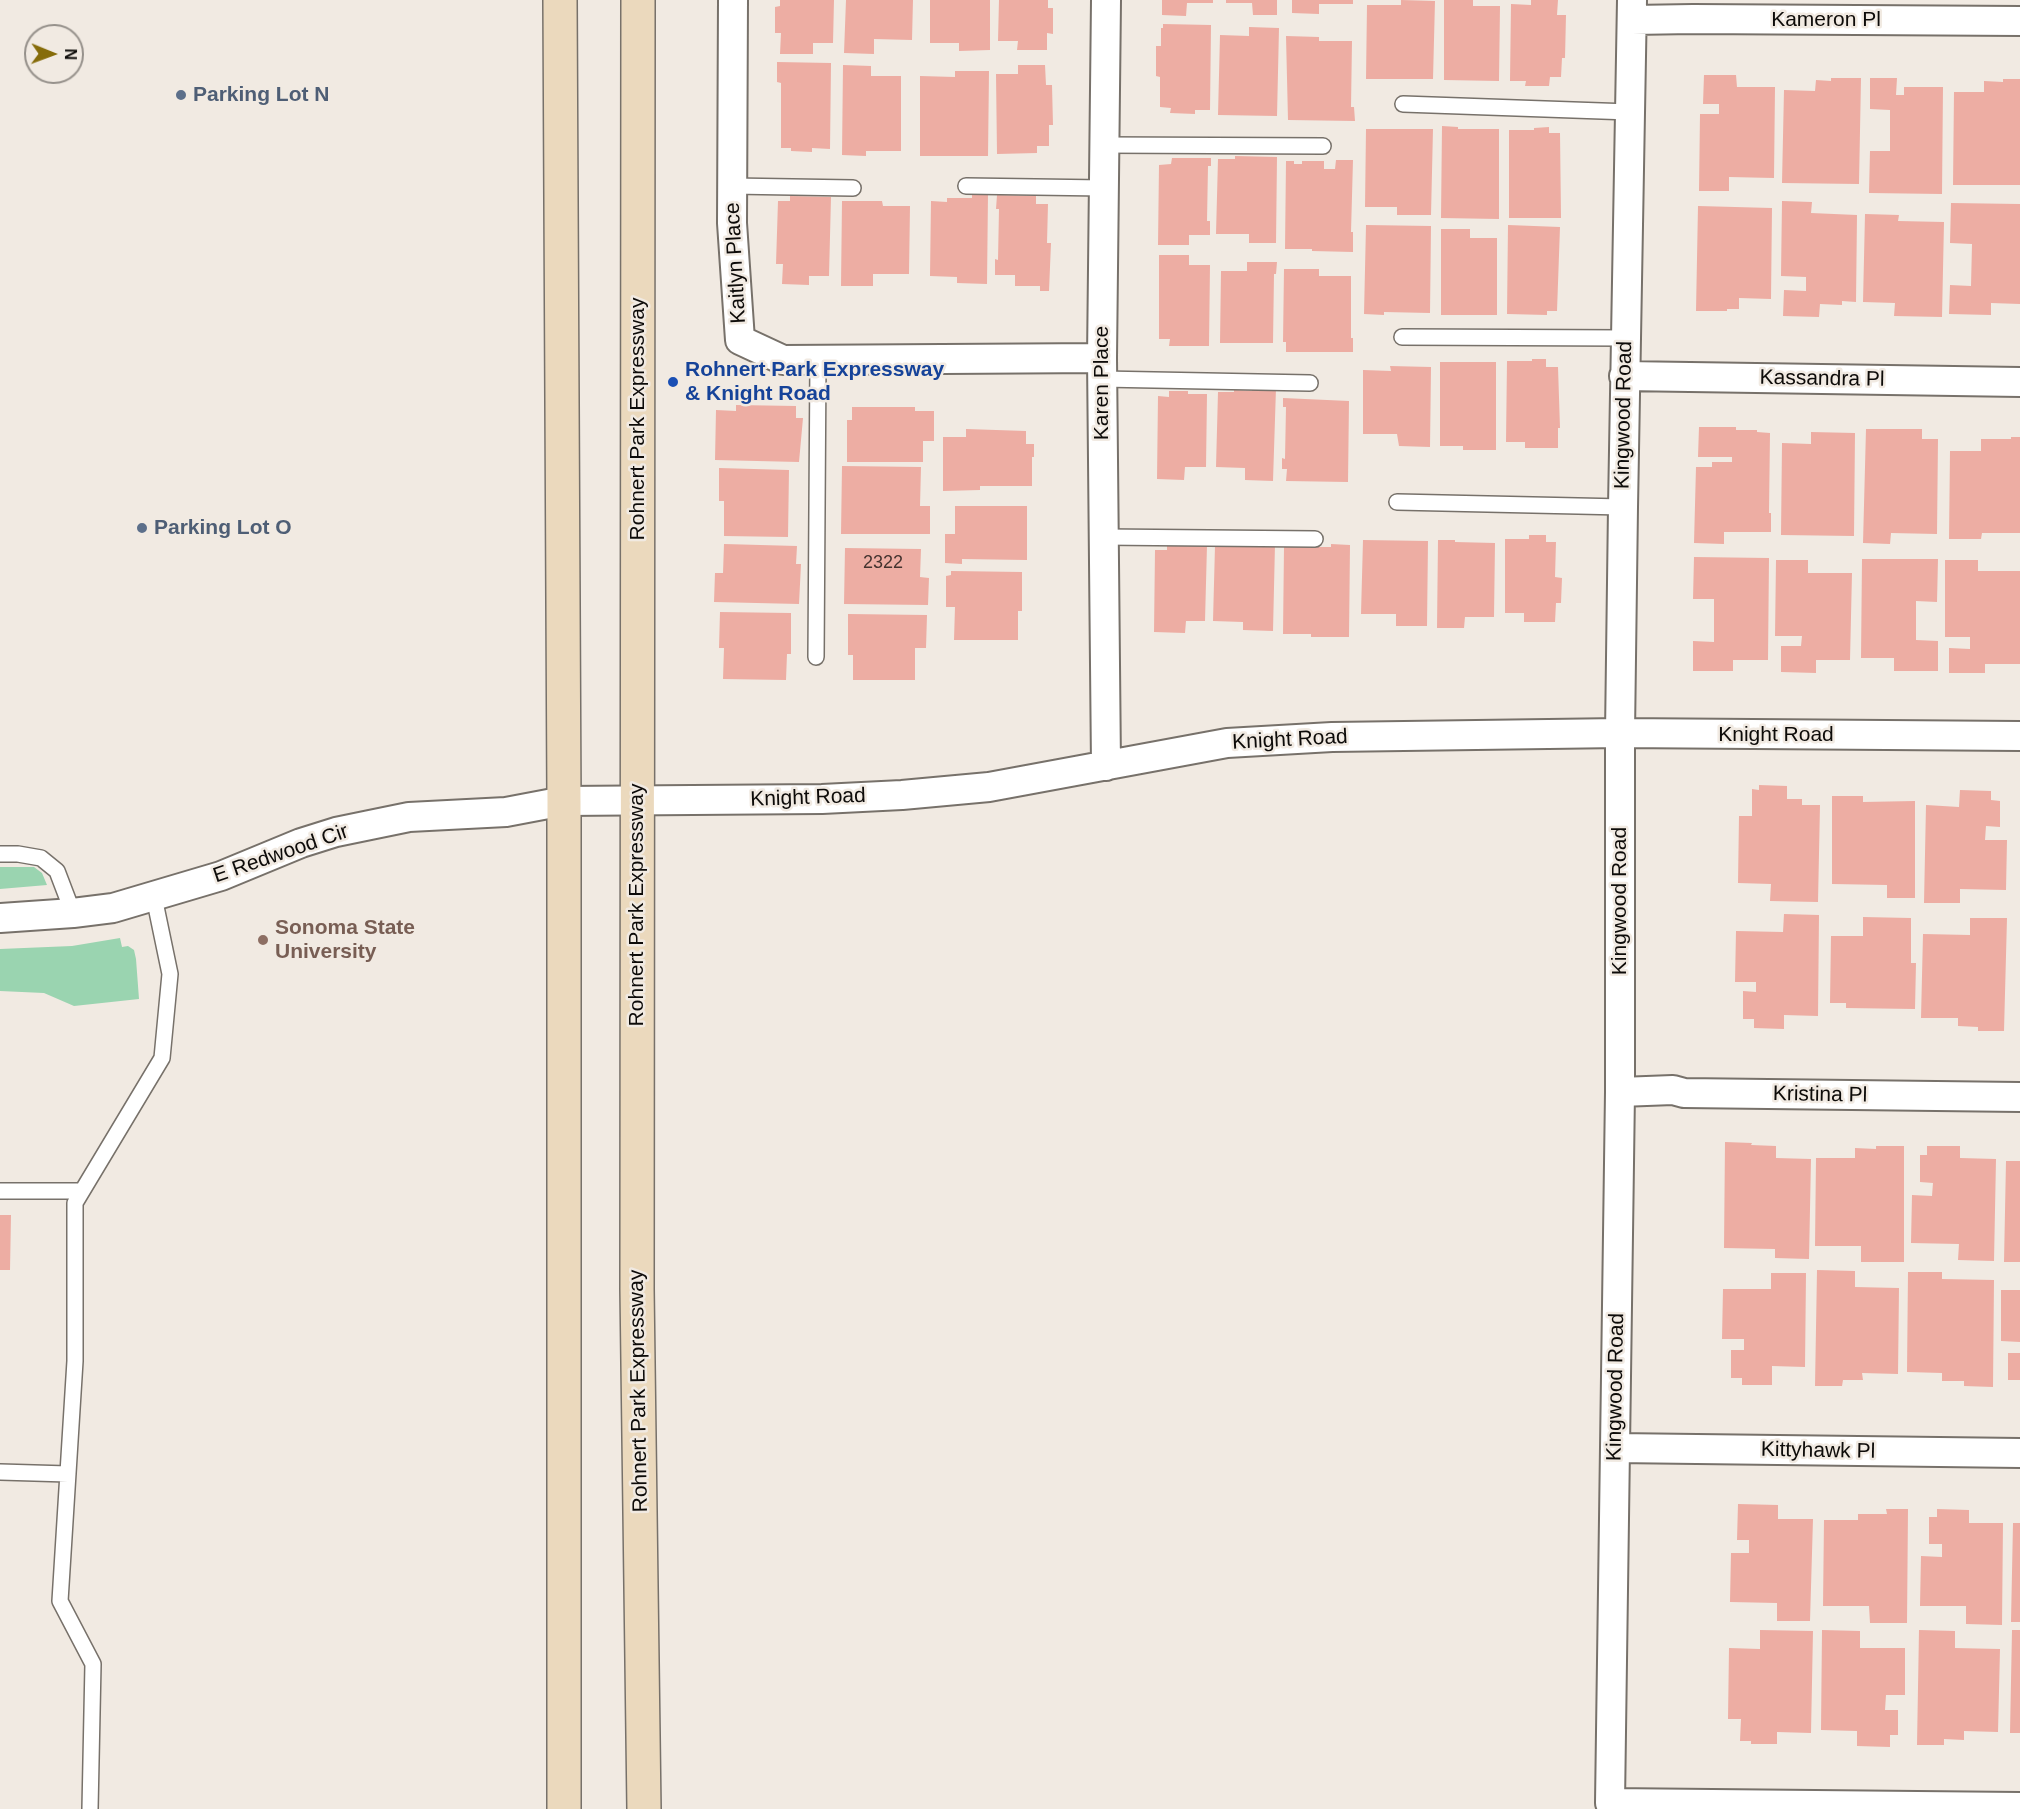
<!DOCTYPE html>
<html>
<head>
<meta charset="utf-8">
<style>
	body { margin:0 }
	#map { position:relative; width:2020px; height:1809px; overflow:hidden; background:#f1eae2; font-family:Helvetica,sans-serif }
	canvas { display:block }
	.north { position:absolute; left:24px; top:24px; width:60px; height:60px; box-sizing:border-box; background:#f1eae2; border:2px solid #96918b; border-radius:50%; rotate:91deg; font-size:16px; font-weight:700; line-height:24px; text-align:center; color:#0d0b09 }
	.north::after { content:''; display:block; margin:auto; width:21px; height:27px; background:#866c0a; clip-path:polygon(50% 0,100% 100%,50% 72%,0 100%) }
</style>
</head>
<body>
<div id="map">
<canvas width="2020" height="1809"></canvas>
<div class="north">N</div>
</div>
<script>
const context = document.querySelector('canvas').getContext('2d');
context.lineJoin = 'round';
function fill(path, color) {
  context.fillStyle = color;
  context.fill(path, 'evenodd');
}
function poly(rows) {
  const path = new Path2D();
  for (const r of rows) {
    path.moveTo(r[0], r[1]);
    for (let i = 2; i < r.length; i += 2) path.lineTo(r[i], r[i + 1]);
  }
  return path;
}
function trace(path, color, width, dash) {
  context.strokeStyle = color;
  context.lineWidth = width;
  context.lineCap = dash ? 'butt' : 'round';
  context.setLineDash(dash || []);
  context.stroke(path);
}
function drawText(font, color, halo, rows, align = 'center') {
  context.font = font + ' Helvetica,sans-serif';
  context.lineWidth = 5;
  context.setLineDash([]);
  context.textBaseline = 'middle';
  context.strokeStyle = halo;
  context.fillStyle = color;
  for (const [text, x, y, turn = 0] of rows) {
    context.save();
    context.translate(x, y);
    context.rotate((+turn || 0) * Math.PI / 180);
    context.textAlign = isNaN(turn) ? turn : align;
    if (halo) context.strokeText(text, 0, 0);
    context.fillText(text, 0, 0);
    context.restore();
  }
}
const green = poly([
	[0,867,34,867,42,873,47,885,0,889],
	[120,938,122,947,128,946,134,950,136,959,139,999,74,1006,44,993,0,991,0,949,72,946]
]);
const building = poly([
	[780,0,834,0,833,43,813,43,813,54,780,54,781,33,775,33,775,7,780,6],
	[846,0,913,0,912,40,874,39,874,54,844,53],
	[930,0,990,0,990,50,959,51,959,43,930,43],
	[999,0,1048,0,1048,8,1053,8,1053,34,1047,33,1047,50,1017,50,1018,41,998,41],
	[1162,0,1213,0,1213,3,1187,3,1186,16,1162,15],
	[1226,0,1277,0,1277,15,1253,15,1252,3,1226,3],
	[1292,0,1353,0,1353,4,1319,4,1319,14,1292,13],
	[1401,0,1435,1,1433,79,1366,79,1367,5,1401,5],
	[1444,0,1473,0,1473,6,1500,6,1499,81,1444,80],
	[1531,0,1558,0,1557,15,1566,15,1565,58,1562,58,1561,77,1550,77,1549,86,1525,86,1526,81,1510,81,1511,4,1531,5],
	[1163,24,1211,25,1210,110,1195,110,1195,114,1170,113,1171,108,1160,107,1160,77,1156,76,1156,46,1161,46,1161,28,1163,28],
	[1249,27,1279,28,1277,116,1218,115,1220,35,1249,36],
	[1286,36,1319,37,1319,41,1352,41,1351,107,1354,107,1355,121,1288,120],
	[777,62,831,63,830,149,812,148,812,152,791,151,791,148,781,148,781,83,777,82],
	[843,65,871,66,871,76,901,76,901,151,866,151,866,156,842,155],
	[1018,65,1045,65,1046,85,1052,85,1053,125,1049,125,1049,146,1037,146,1037,153,997,154,996,74,1018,74],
	[955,71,989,71,988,156,920,156,920,76,955,77],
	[1704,75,1736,75,1737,87,1775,87,1774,178,1729,177,1729,191,1699,191,1700,114,1719,114,1719,104,1703,104],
	[1831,78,1861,78,1859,184,1782,183,1784,90,1815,91,1816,80,1831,81],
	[1870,78,1897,78,1896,95,1904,95,1904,87,1943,87,1942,194,1869,193,1870,151,1890,151,1890,110,1870,109],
	[2003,79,2020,79,2020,185,1953,185,1954,92,1984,92,1984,81,2003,82],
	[1442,126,1458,127,1458,129,1499,129,1499,219,1441,218],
	[1549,127,1549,133,1560,133,1561,218,1509,218,1509,130,1534,130,1534,128],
	[1366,129,1433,129,1431,215,1397,215,1397,207,1365,207],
	[1235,156,1277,157,1276,243,1249,243,1249,234,1216,234,1218,159,1235,159],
	[1172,158,1211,158,1211,166,1208,166,1207,221,1210,221,1210,235,1189,235,1189,245,1158,245,1159,165,1171,164],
	[1336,160,1353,160,1351,232,1353,232,1353,252,1312,251,1312,249,1285,249,1286,161,1294,161,1294,164,1302,164,1302,161,1324,161,1324,169,1335,169],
	[972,194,988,194,987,284,957,283,957,277,930,276,931,201,947,202,947,198,972,198],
	[997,195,1036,196,1036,204,1048,204,1047,243,1051,243,1049,291,1040,291,1040,286,1015,286,1015,275,995,275,995,259,998,260,999,209,996,209],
	[790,196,831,197,829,276,809,276,809,285,782,284,783,264,776,264,778,201,790,201],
	[842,201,882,201,883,206,910,206,909,274,873,274,873,286,841,286],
	[1782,201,1812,202,1811,213,1857,215,1856,302,1842,301,1842,305,1820,304,1819,317,1783,316,1784,290,1806,291,1806,277,1781,276],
	[1951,203,2020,204,2020,304,1991,303,1991,315,1949,314,1950,285,1971,286,1972,244,1950,243],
	[1698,206,1772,208,1771,299,1739,298,1739,309,1727,309,1727,311,1696,311],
	[1865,214,1899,215,1898,221,1944,222,1942,317,1894,316,1895,303,1863,302],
	[1366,225,1431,226,1430,313,1384,312,1384,315,1364,314],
	[1508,225,1560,227,1557,311,1547,311,1547,315,1507,314],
	[1441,229,1470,229,1470,238,1497,238,1497,315,1441,315],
	[1159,255,1189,255,1189,265,1210,265,1209,346,1169,346,1170,339,1159,339],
	[1247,262,1277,262,1276,274,1274,274,1273,343,1220,343,1221,271,1247,271],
	[1284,269,1319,269,1319,276,1351,276,1351,338,1353,338,1353,352,1286,352,1286,342,1283,342],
	[1532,359,1546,359,1546,367,1558,367,1560,428,1558,428,1558,448,1525,448,1525,442,1506,442,1507,361,1532,361],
	[1440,362,1496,362,1496,450,1463,450,1463,446,1440,446],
	[1390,366,1431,367,1430,447,1399,446,1397,434,1363,434,1363,370,1391,371],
	[1252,387,1276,388,1273,481,1245,480,1245,468,1216,467,1218,392,1234,392,1234,390,1252,391],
	[1169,391,1188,391,1188,394,1207,394,1206,467,1185,467,1184,480,1157,479,1158,396,1169,397],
	[1283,398,1349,401,1348,482,1286,481,1287,469,1282,469,1282,458,1285,459,1286,407,1283,407],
	[736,405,796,406,796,418,803,418,799,462,715,460,716,410,736,411],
	[852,407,915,407,915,411,934,411,934,441,923,441,923,462,847,462,847,420,852,420],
	[1699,427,1736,427,1736,430,1757,430,1757,432,1770,433,1769,513,1771,513,1771,532,1724,532,1724,544,1694,543,1696,467,1712,467,1712,462,1732,462,1732,457,1698,457],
	[966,429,1026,431,1026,444,1034,444,1034,457,1032,457,1032,486,980,486,980,490,943,491,943,437,966,437],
	[1866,429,1922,429,1922,439,1938,439,1937,534,1891,533,1890,544,1863,543],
	[1811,432,1855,433,1854,536,1781,535,1782,443,1811,444],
	[2011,437,2020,437,2020,533,1982,533,1981,539,1949,539,1950,451,1981,451,1981,439,2011,439],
	[842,466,921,467,920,506,930,506,930,534,841,534],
	[719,468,789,470,788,537,724,536,724,501,719,501],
	[955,506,1027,506,1027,560,962,559,962,564,945,563,945,534,955,534],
	[1529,535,1546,535,1546,542,1556,542,1555,577,1562,578,1561,603,1556,603,1555,622,1524,622,1524,613,1505,613,1505,539,1529,539],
	[1363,540,1428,541,1427,626,1396,626,1396,614,1361,614],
	[1438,540,1455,540,1455,542,1495,543,1494,617,1465,617,1464,628,1437,628],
	[1232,543,1275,544,1273,631,1243,630,1243,622,1213,621,1215,546,1232,546],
	[724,544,797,546,796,564,801,564,799,604,714,602,715,573,723,573],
	[1331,544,1350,545,1349,637,1311,637,1311,634,1283,634,1284,547,1331,547],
	[1167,545,1207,545,1205,621,1186,621,1185,633,1154,632,1155,550,1167,550],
	[845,548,921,549,920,577,929,578,928,605,844,604],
	[1694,557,1769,558,1768,660,1733,660,1733,671,1693,671,1693,641,1714,642,1714,599,1693,599],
	[1862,559,1938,559,1937,602,1916,601,1916,640,1938,641,1938,671,1894,671,1894,658,1861,658],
	[1776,560,1808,560,1808,573,1852,573,1850,660,1816,660,1816,673,1781,672,1781,646,1801,646,1802,636,1775,636],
	[1945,560,1978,560,1978,571,2020,571,2020,664,1985,664,1985,673,1949,673,1949,648,1970,649,1970,637,1945,637],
	[951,571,1022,572,1022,611,1018,611,1018,640,954,640,955,607,946,607,946,576,951,575],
	[720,612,791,613,791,654,787,654,786,680,723,679,724,648,719,648],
	[848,614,927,615,926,648,915,648,915,680,853,680,853,655,848,655],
	[1759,785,1787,786,1787,799,1802,799,1802,805,1820,805,1818,902,1770,901,1771,884,1738,883,1739,816,1752,816,1752,789,1759,790],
	[1960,790,1991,791,1991,800,2000,801,2000,827,1986,826,1985,840,2007,840,2006,890,1960,889,1960,903,1924,903,1926,805,1959,807],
	[1832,796,1863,796,1863,802,1915,801,1915,898,1887,898,1887,885,1832,884],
	[1784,914,1819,915,1818,1016,1784,1015,1784,1029,1754,1028,1754,1019,1743,1019,1743,991,1756,992,1756,982,1735,982,1736,931,1783,932],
	[1863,917,1911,918,1911,963,1916,963,1915,1009,1846,1008,1846,1003,1830,1003,1831,936,1863,936],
	[1970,918,2007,918,2004,1031,1978,1031,1978,1027,1958,1026,1958,1018,1921,1018,1923,934,1970,935],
	[1725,1142,1752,1143,1751,1145,1776,1146,1776,1158,1811,1159,1809,1259,1775,1258,1775,1249,1724,1248],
	[1876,1146,1904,1146,1904,1262,1861,1262,1861,1246,1815,1246,1816,1158,1855,1158,1855,1148,1876,1149],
	[1927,1146,1960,1146,1960,1158,1996,1159,1994,1261,1958,1260,1959,1244,1911,1243,1912,1195,1932,1196,1933,1183,1920,1182,1920,1155,1927,1155],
	[2006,1161,2020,1161,2020,1262,2004,1262],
	[0,1215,11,1215,10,1270,0,1270],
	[1817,1270,1855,1271,1855,1287,1899,1288,1898,1374,1862,1373,1863,1380,1843,1380,1842,1386,1815,1386],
	[1908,1272,1942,1272,1942,1279,1994,1280,1993,1387,1964,1386,1964,1381,1942,1381,1942,1373,1907,1372],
	[1771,1273,1806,1273,1805,1367,1772,1366,1772,1385,1742,1385,1742,1378,1731,1378,1731,1350,1744,1350,1744,1339,1722,1339,1723,1289,1771,1289],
	[2001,1290,2020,1290,2020,1342,2001,1341],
	[2008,1353,2020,1353,2020,1380,2008,1380],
	[1738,1504,1778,1505,1778,1519,1813,1519,1810,1621,1777,1621,1777,1603,1730,1602,1731,1553,1749,1553,1749,1540,1737,1540],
	[1886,1509,1908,1509,1907,1623,1870,1623,1869,1606,1823,1606,1824,1520,1858,1520,1858,1514,1887,1514],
	[1937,1509,1969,1510,1969,1523,2003,1523,2002,1625,1966,1624,1966,1606,1920,1606,1921,1556,1942,1557,1942,1544,1929,1544,1929,1517,1937,1517],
	[2013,1523,2020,1523,2020,1622,2011,1622],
	[1760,1630,1813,1631,1811,1733,1777,1732,1777,1744,1751,1744,1751,1741,1740,1741,1741,1719,1728,1719,1729,1648,1760,1649],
	[1822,1630,1860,1631,1860,1648,1905,1648,1905,1695,1886,1695,1885,1710,1898,1710,1898,1735,1890,1735,1890,1747,1857,1746,1857,1731,1821,1730],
	[1919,1630,1955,1631,1955,1648,2000,1649,1998,1732,1964,1731,1964,1740,1944,1739,1944,1745,1917,1745],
	[2012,1630,2020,1630,2020,1733,2010,1733]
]);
const lane = poly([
	[1403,104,1630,112],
	[1104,145,1323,146],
	[732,186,853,188],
	[966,186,1104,188],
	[1402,337,1625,338],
	[1102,379,1310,383],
	[1397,502,1623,507],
	[1103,537,1315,539],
	[816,657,818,359],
	[0,854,18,854,41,858,57,871,73,913],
	[0,1191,82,1191],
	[0,1472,68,1474],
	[90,1809,93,1664,60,1601,75,1361,75,1203,162,1058,170,974,154,897]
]);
const street = poly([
	[733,0,732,223,740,340,783,360,1102,358],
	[1632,0,1623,507,1620,733,1620,1092,1610,1803,2020,1807],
	[1632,20,1693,19,2020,21],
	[1624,376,2020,382],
	[1106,766,1102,358,1106,0],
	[0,918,73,913,113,908,221,876,301,843,336,832,370,825,409,817,506,812,564,801,822,799,902,795,989,787,1227,743,1332,737,1620,733,2020,736],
	[1620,1092,1673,1090,1684,1093,2020,1097],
	[1616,1448,2020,1453]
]);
const secondary = poly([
	[560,0,564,801,564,1809],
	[638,0,637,1288,644,1809]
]);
const markers = [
	[181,95,6,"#5c6f8a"],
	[673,382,6,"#1a4fb4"],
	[142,528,6,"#5c6f8a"],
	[263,940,6,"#8d6e63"]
];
const numberNames = [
	["2322",883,563]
];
const streetNames = [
	["Kameron Pl",1826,20],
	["Kaitlyn Place",736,263,-93],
	["Kassandra Pl",1822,379,1],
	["Karen Place",1102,383,-90],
	["Kingwood Road",1624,415,-89],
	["Rohnert Park Expressway",638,419,-90],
	["Knight Road",1776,735],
	["Knight Road",1290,740,-3],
	["Knight Road",808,798,-2],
	["E Redwood Cir",281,854,-19],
	["Kingwood Road",1620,901,-90],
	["Rohnert Park Expressway",637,905,-90],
	["Kristina Pl",1820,1095,1],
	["Kingwood Road",1616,1387,-89],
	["Rohnert Park Expressway",639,1391,-91],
	["Kittyhawk Pl",1818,1451,1]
];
const serviceNames = [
	["Parking Lot N",193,95],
	["Parking Lot O",154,528]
];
const transitNames = [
	["Rohnert Park Expressway",685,370],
	["& Knight Road",685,394]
];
const educationNames = [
	["Sonoma State",275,928],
	["University",275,952]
];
fill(green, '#9ad4b0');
fill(building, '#edada3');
trace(lane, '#77716a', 18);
trace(street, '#77716a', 32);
trace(secondary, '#77716a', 36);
trace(lane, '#fff', 15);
trace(street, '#fff', 28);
trace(secondary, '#ebd9bd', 33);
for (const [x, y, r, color] of markers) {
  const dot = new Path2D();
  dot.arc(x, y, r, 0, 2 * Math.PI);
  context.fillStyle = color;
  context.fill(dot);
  trace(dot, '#f1eae2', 2);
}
drawText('18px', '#453430', null, numberNames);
drawText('21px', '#0d0b09', '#f1eae2', streetNames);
drawText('bold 21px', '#4e5e75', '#f1eae2', serviceNames, 'left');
drawText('bold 21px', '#164399', '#f1eae2', transitNames, 'left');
drawText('bold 21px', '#785e54', '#f1eae2', educationNames, 'left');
</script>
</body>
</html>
